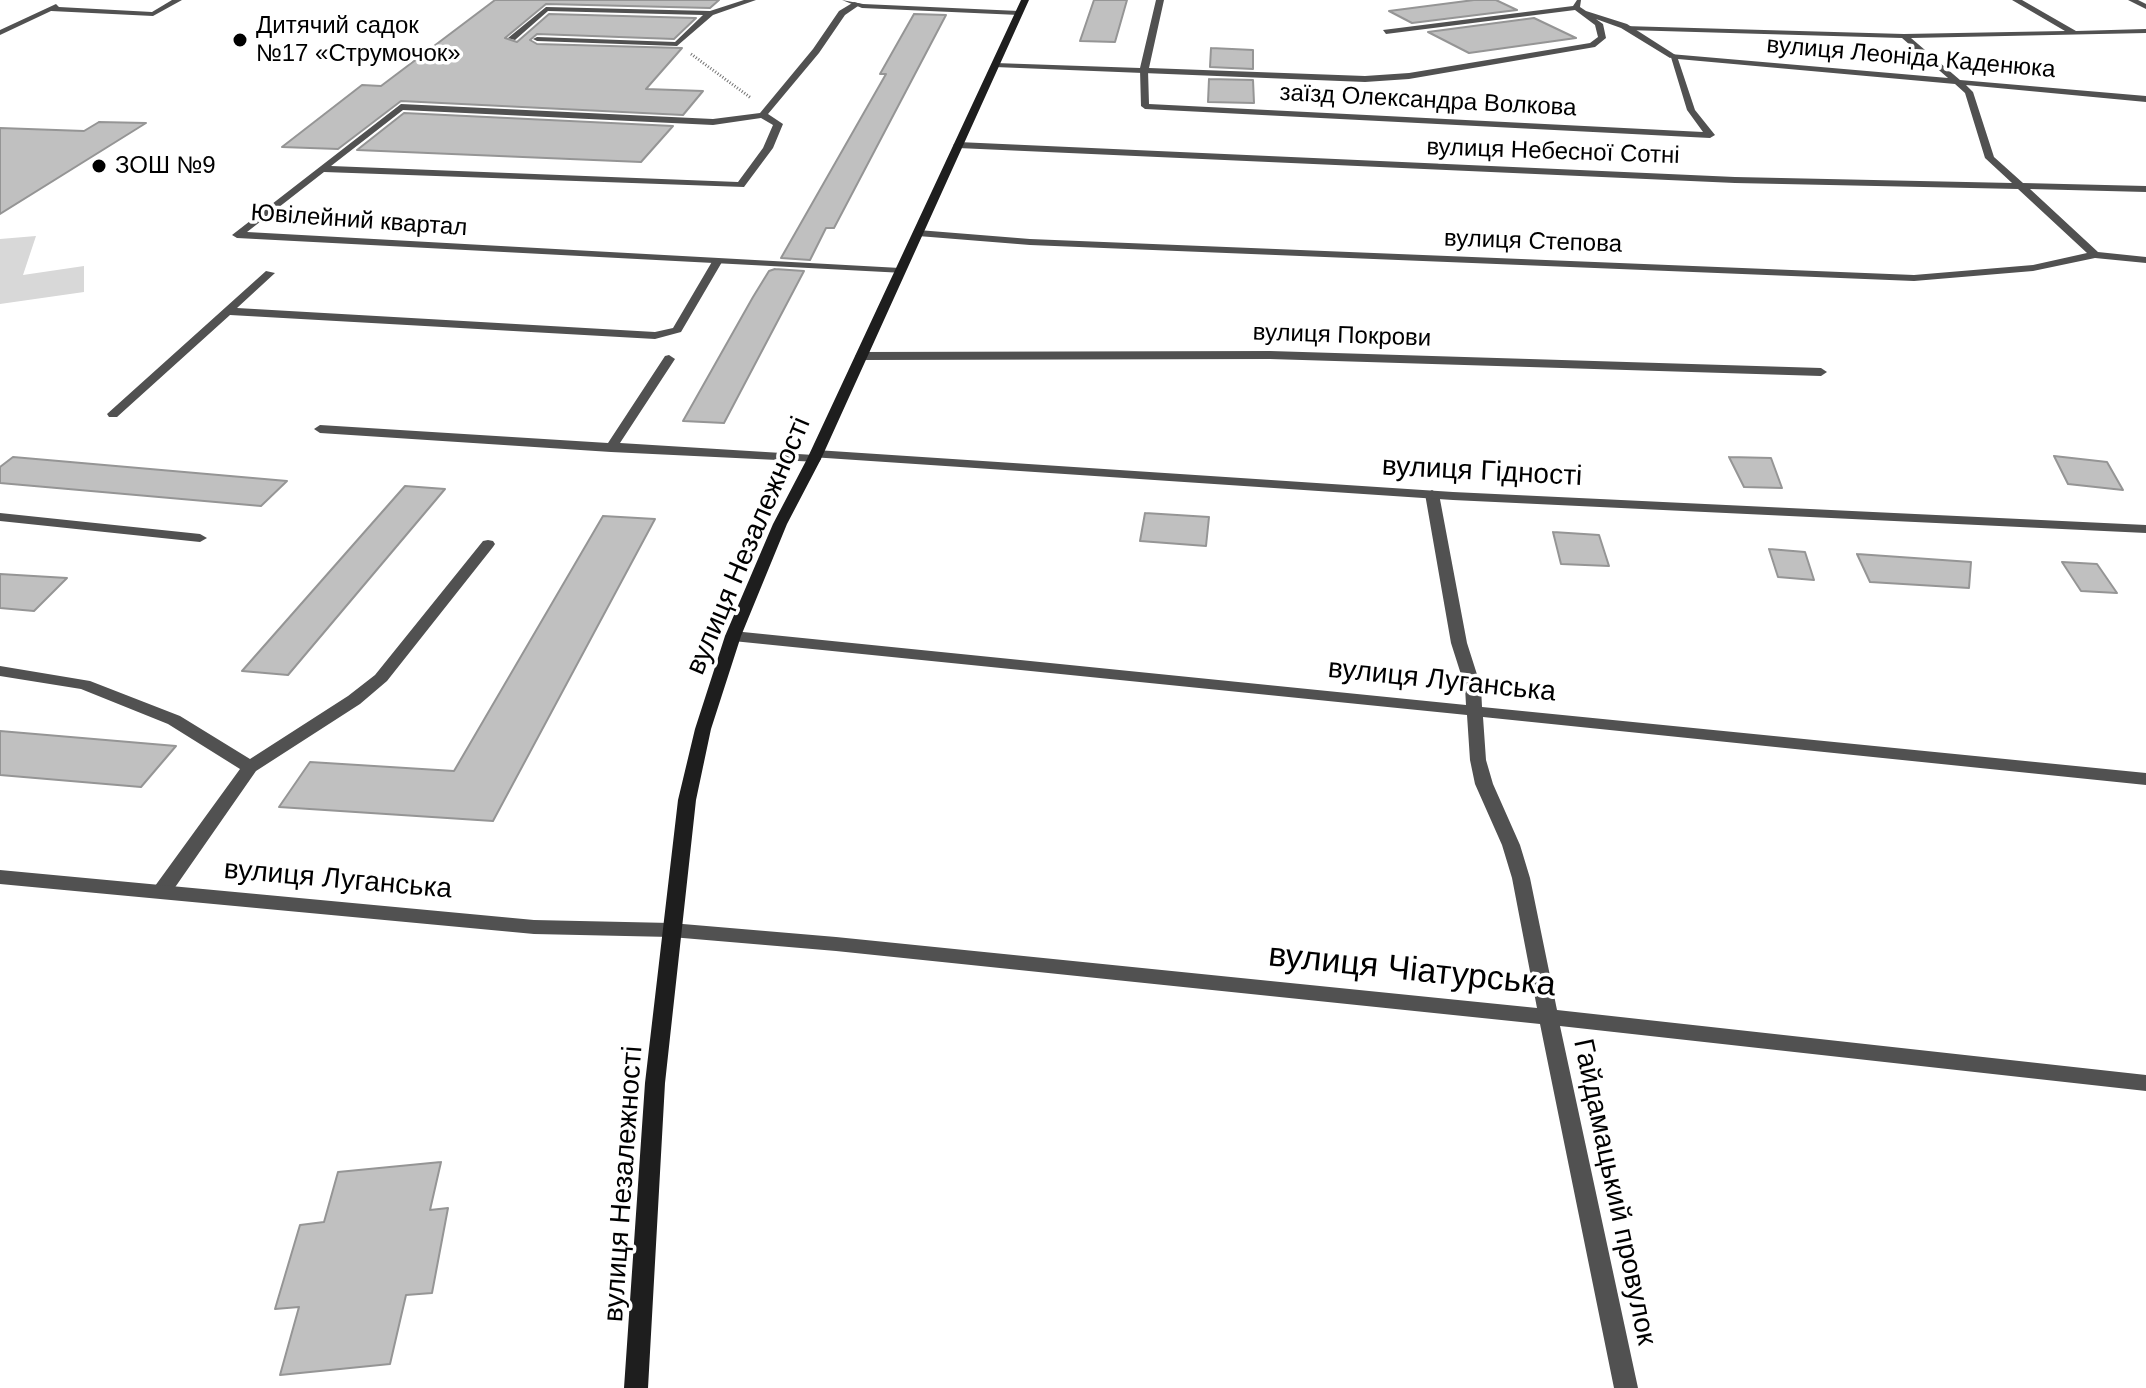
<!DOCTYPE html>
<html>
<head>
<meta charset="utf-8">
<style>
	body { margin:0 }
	canvas { display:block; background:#fff }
</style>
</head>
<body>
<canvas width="2146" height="1388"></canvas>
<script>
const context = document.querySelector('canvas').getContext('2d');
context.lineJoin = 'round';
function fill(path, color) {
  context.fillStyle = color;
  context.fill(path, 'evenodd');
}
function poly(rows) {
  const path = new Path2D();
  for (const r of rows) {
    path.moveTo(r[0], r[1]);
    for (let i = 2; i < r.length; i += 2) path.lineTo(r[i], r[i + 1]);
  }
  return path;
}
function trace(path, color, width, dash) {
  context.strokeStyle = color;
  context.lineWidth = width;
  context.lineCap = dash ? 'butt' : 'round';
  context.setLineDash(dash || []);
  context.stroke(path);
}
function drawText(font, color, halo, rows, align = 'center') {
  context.font = font + ' Arial,sans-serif';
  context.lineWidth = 7;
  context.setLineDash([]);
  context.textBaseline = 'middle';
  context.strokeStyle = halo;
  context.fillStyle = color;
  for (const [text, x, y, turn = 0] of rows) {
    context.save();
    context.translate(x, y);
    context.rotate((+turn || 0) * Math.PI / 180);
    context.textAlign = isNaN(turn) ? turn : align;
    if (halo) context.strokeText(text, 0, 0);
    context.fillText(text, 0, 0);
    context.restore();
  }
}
const green = poly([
	[36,236,23,275,84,266,84,292,0,304,0,239]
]);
const building = poly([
	[495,0,719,0,710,8,546,4,505,38,517,42,549,14,696,18,674,39,537,34,530,40,537,44,682,48,646,89,703,91,683,115,401,101,338,149,282,147,362,85,381,86,495,0],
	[1094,0,1127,0,1115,42,1080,41,1094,0],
	[1474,0,1496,0,1517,10,1412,23,1389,11,1474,0],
	[914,14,946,15,834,228,826,228,810,260,781,258,886,74,880,74,914,14],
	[1534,18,1576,38,1469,53,1428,32,1534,18],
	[1211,48,1253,50,1253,69,1210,67,1211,48],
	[1209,79,1253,80,1254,103,1208,102,1209,79],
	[404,113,673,126,641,162,357,150,404,113],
	[99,122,146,123,0,214,0,128,84,131,99,122],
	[775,269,804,271,724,423,683,421,753,297,769,271,775,269],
	[2054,456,2107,462,2123,490,2068,484,2054,456],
	[13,457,287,481,261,506,0,483,0,467,13,457],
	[1729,457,1771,458,1782,488,1744,487,1729,457],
	[405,486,445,489,288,675,242,671,405,486],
	[1145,513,1209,517,1206,546,1140,541,1145,513],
	[603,516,655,519,493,821,279,807,310,762,454,771,603,516],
	[1553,532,1599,535,1609,566,1561,564,1553,532],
	[1769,549,1805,552,1814,580,1778,577,1769,549],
	[1857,554,1971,562,1969,588,1870,582,1857,554],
	[2062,562,2097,564,2117,593,2081,591,2062,562],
	[0,574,67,578,34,611,0,608,0,574],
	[0,731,176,746,141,787,0,775,0,731],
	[441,1162,430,1210,448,1208,432,1293,406,1295,390,1364,280,1375,299,1307,275,1309,300,1225,324,1222,338,1172,441,1162]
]);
const path = poly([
	[691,54,751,98]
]);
const service = poly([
	[744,0,756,0,713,15,677,46,537,41,533,39,537,37,675,42,703,15,548,11,515,40,508,38,546,7,710,11,744,0],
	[842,0,863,4,1019,11,1023,13,1019,15,862,8,842,0],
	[1156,0,1164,0,1149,68,1365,76,1409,73,1590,43,1598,37,1595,25,1575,10,1386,34,1383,30,1573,6,1577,0,1581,0,1580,7,1586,11,1627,24,1677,56,1670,58,1621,28,1596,19,1603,24,1606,38,1595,47,1409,79,1365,82,995,67,991,65,995,63,1140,68,1156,0],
	[713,260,722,262,681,332,655,339,230,315,117,417,109,417,107,414,266,271,275,273,237,308,655,332,673,328,713,260],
	[669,355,675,359,620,443,814,455,821,459,819,462,611,452,320,433,314,429,320,425,608,443,665,356,669,355],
	[0,513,200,534,207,538,200,542,0,521,0,513],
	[488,540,493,541,495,544,493,547,387,681,360,704,256,771,169,896,162,898,155,896,153,891,155,886,240,769,168,724,81,689,0,676,0,666,90,681,180,716,250,759,348,696,375,675,483,541,488,540]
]);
const minor = poly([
	[172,0,182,0,153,16,51,11,0,35,0,30,56,4,59,7,152,12,172,0],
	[2012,0,2022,0,2076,31,2146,29,2146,33,1911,38,1960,80,2146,96,2146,102,1966,85,1973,92,1994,157,2023,183,2146,186,2146,192,2030,189,2098,252,2146,257,2146,263,2095,258,2033,271,1914,281,1030,245,918,236,913,233,918,230,1030,239,1914,275,2033,265,2087,253,2018,189,1735,183,958,148,953,145,958,142,1735,177,2012,183,1985,158,1965,93,1955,84,1678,59,1695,110,1715,135,1710,138,1145,109,1141,106,1140,70,1144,67,1148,70,1149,104,1703,132,1687,110,1670,54,1948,78,1902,38,1627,30,1624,26,1904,34,2065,31,2012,0],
	[2128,0,2138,0,2146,4,2146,9,2128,0],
	[854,2,861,4,845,15,819,53,768,114,783,124,773,148,744,187,324,172,247,232,900,268,904,269,904,273,237,238,232,235,401,104,713,119,760,113,813,49,839,11,854,2],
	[403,110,713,125,761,118,773,125,763,148,738,182,331,166,403,110],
	[1270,351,1821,368,1827,372,1821,376,1270,359,861,360,855,356,861,352,1270,351],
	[1432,490,1439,494,1467,643,1481,687,1482,707,2146,773,2146,785,1483,717,1486,760,1493,784,1520,845,1530,878,1557,1010,2146,1075,2146,1091,1560,1026,1638,1388,1614,1388,1540,1024,836,951,671,937,534,934,0,884,0,870,534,920,671,923,836,937,1537,1008,1512,878,1502,845,1475,784,1470,760,1467,715,733,641,725,636,733,631,1466,705,1465,687,1451,643,1425,494,1432,490]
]);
const tertiary = poly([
	[816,450,1453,492,2146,525,2146,533,1453,500,811,457,811,451,816,450]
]);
const secondary = poly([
	[1021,0,1029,0,821,459,787,524,741,636,711,729,696,800,665,1083,648,1388,624,1388,645,1083,678,800,695,729,725,636,773,524,807,459,1021,0]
]);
const markers = [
	[240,40,8,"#000"],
	[99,166,8,"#000"]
];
const farPoinames = [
	["Дитячий садок",256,26],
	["№17 «Струмочок»",256,54],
	["ЗОШ №9",115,166]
];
const farStreetnames = [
	["вулиця Леоніда Каденюка",1911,58,5],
	["заїзд Олександра Волкова",1428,101,3],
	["вулиця Небесної Сотні",1553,152,2],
	["Ювілейний квартал",359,221,4],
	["вулиця Степова",1533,242,2],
	["вулиця Покрови",1342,336,2]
];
const streetNames = [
	["вулиця Гідності",1482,472,3],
	["вулиця Незалежності",749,546,-67],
	["вулиця Луганська",1442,681,6],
	["вулиця Луганська",338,880,5],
	["вулиця Незалежності",624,1184,-86],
	["Гайдамацький провулок",1614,1192,78]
];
const nearStreetnames = [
	["вулиця Чіатурська",1412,971,6]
];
fill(green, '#d8d8d8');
fill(building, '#c0c0c0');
trace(building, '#959595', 2);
trace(path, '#737373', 3, [1, 2]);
fill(service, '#515151');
fill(minor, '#515151');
fill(tertiary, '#515151');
fill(secondary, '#1e1e1e');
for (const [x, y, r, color] of markers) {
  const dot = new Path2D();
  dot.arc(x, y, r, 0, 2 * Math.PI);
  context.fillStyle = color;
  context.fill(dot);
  trace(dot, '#fff', 3);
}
drawText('24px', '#000', '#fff', farPoinames, 'left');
drawText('24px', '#000', '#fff', farStreetnames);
drawText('28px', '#000', '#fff', streetNames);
drawText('34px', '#000', '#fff', nearStreetnames);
</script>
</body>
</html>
